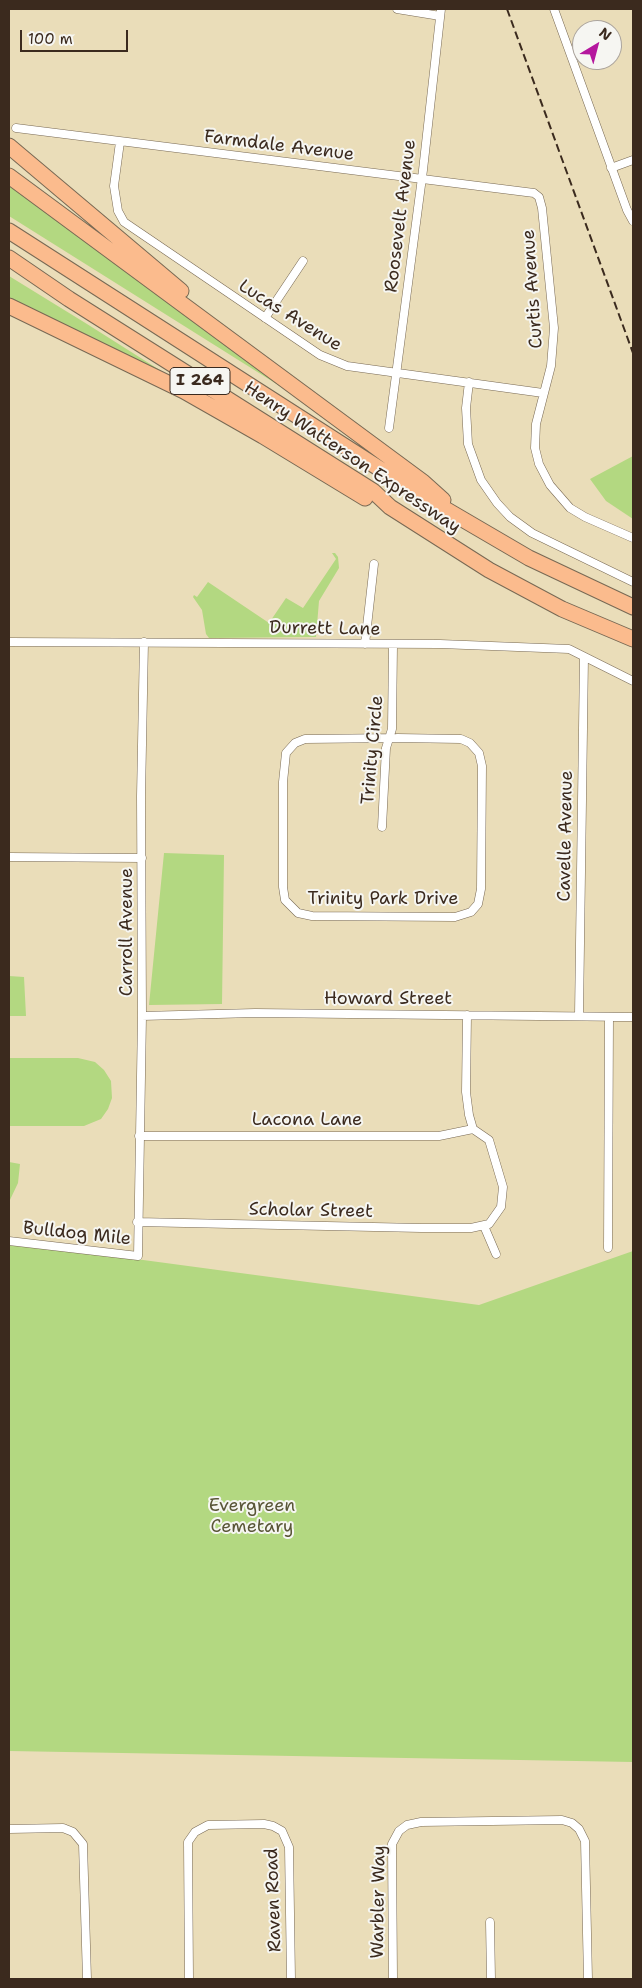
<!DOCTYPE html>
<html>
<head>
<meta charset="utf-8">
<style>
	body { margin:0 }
	#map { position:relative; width:642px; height:1988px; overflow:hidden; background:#eaddb9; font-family:"Shantell Sans",sans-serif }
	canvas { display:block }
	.frame { position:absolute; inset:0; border:10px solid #3b2a1e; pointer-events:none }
	.north { position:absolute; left:572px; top:20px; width:50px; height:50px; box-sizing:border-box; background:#f6f6f2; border:1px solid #aba49d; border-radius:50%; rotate:37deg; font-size:14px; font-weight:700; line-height:20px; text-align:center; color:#3b2a1e }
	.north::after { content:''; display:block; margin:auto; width:18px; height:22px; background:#b5179e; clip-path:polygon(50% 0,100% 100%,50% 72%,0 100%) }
	.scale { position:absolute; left:20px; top:30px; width:108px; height:22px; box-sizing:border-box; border:2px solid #3b2a1e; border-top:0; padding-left:6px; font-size:15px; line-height:18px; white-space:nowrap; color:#3b2a1e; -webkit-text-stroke:4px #f6f6f2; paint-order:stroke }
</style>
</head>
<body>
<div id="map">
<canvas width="642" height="1988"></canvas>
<div class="frame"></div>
<div class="north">N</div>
<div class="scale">100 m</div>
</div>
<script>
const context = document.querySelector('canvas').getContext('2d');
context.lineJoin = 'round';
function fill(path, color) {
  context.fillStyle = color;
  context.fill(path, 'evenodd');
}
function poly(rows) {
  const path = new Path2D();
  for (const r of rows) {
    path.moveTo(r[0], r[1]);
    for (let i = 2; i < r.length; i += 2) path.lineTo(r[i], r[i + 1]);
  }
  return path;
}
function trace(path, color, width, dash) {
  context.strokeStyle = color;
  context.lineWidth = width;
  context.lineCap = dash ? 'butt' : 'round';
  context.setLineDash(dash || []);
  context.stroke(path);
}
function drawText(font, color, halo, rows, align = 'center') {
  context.font = font + ' "Shantell Sans",sans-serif';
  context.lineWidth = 4;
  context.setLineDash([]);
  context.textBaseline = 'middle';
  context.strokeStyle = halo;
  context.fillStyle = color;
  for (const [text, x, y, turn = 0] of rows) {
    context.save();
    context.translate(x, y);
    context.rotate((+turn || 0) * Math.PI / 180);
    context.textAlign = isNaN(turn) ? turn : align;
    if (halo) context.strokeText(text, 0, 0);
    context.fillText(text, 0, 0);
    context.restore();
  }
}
const green = poly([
	[9,183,302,400,9,216],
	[9,276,87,324,166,374,9,298],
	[633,456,633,519,606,501,590,479],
	[332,553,335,553,338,557,339,568,319,601,316,637,209,638,206,634,202,610,193,597,194,595,197,597,208,582,269,623,286,598,303,608,336,559],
	[164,853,224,855,222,1004,149,1005],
	[9,976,24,977,26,1016,9,1016],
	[9,1058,78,1058,95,1062,104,1070,111,1081,112,1098,108,1109,101,1119,84,1126,9,1126],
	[9,1162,20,1164,18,1183,9,1202],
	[9,1242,479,1305,633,1251,633,1762,9,1751]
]);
const street = poly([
	[397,9,440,16],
	[554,9,627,210,633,221],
	[16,128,534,193,539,197,542,208,554,328,551,366,536,424,535,448,539,464,550,485,570,508,585,517,633,538],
	[120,142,114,186,118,211,124,222,320,355,347,366,543,393],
	[611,168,633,160],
	[265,318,303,261],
	[469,382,466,408,468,444,481,480,497,503,510,517,532,533,633,582],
	[389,428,423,170,441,9],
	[9,642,440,644,569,649,633,681],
	[365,644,374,564],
	[397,738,461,739,470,743,479,753,482,766,481,889,478,904,471,912,455,917,312,916,298,913,285,900,283,887,283,782,286,753,295,743,305,739,397,738],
	[382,827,386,748,392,729,393,645],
	[9,857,142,858],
	[579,1015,584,657],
	[142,1016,255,1013,633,1017],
	[139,1136,439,1136,473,1129],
	[137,1222,421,1228,471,1228,489,1224,501,1207,503,1187,489,1140,473,1129,469,1115,466,1092,467,1015],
	[484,1226,496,1254],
	[9,1241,138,1256,142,1016,141,796,144,642],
	[608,1248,609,1017],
	[9,1829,63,1828,73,1832,83,1844,87,1979],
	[490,1922,491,1979],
	[189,1979,188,1842,195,1832,208,1825,264,1824,273,1826,282,1831,289,1847,291,1979],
	[393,1979,392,1844,399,1831,407,1825,421,1822,562,1820,572,1823,579,1829,585,1841,588,1979]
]);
const highway = poly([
	[9,146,181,291],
	[9,176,423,482,443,500],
	[9,231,416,492,529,558,633,607],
	[9,258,69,299,373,491,390,507,489,570,562,609,633,639],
	[9,306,184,391,263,436,365,498]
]);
const rail = poly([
	[507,9,633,353]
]);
const shields = [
	[200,381,60]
];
const shieldNames = [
	["I 264",200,381]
];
const streetNames = [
	["Farmdale Avenue",279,146,7],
	["Roosevelt Avenue",401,216,-83],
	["Curtis Avenue",533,289,-94],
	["Lucas Avenue",290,316,32],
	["Henry Watterson Expressway",352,458,34],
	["Durrett Lane",325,629,1],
	["Trinity Circle",373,750,-85],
	["Cavelle Avenue",566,836,-89],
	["Trinity Park Drive",383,899],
	["Carroll Avenue",127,932,-90],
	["Howard Street",388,999],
	["Lacona Lane",307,1120],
	["Scholar Street",311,1211,1],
	["Bulldog Mile",77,1234,6],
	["Raven Road",274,1900,-92],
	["Warbler Way",379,1902,-89]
];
const parkNames = [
	["Evergreen",252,1506],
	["Cemetary",252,1527]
];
fill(green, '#b3d881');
trace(street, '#786954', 9);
trace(highway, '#786954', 17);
trace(street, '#fff', 8);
trace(highway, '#fbbb8d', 15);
trace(rail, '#3b2a1e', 2, [8, 4]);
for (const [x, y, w] of shields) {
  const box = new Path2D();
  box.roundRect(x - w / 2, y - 13.5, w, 27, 4);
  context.fillStyle = '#f6f6f2';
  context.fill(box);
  trace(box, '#3b2a1e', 1);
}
drawText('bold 16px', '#3b2a1e', null, shieldNames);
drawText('18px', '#3b2a1e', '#f6f6f2', streetNames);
drawText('18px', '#595637', '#f6f6f2', parkNames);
</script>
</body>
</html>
